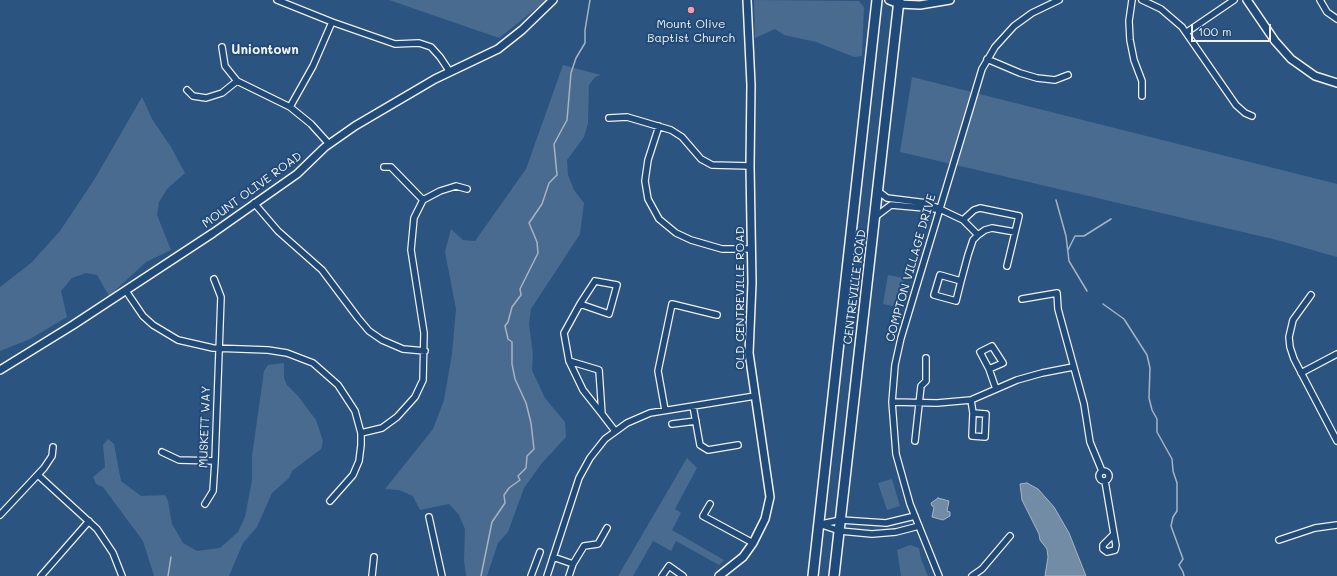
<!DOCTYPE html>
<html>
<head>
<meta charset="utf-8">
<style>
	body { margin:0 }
	#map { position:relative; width:1337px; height:576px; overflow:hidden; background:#2c5481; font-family:Mali,sans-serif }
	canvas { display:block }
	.scale { position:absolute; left:1191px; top:24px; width:80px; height:18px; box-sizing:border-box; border:2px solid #f4f1e8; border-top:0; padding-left:5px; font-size:12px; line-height:14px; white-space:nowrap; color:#f4f1e8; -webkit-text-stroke:3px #1f4a7a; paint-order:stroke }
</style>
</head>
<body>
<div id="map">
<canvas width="1337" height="576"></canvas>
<div class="scale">100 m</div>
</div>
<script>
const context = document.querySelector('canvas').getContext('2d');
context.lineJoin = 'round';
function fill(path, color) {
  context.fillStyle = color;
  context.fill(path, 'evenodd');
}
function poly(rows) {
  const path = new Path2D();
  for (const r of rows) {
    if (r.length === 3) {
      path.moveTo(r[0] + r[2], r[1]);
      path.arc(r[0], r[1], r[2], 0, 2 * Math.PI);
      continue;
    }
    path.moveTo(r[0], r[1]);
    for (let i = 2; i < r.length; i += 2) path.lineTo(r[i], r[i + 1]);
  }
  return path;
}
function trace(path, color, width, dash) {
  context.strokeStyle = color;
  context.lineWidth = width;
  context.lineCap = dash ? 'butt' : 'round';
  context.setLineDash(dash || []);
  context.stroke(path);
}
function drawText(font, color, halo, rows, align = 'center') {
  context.font = font + ' Mali,sans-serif';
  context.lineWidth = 4;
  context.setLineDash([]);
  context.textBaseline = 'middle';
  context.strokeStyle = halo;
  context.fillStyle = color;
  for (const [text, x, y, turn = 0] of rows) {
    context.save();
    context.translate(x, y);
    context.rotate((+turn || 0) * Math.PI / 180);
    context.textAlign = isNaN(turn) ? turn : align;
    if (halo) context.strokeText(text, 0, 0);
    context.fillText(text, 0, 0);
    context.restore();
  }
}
const green = poly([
	[389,0,547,0,499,38],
	[754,0,859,1,864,7,862,56,854,57,816,42,784,35,775,29,755,38],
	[563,65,601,75,595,77,589,85,588,123,584,137,567,160,568,175,574,190,584,203,580,234,531,309,529,324,533,354,532,370,545,398,565,422,566,437,542,463,524,488,508,532,498,543,487,576,466,576,464,560,465,529,459,515,449,504,420,510,413,496,399,490,385,489,433,429,444,400,452,354,456,309,445,252,451,229,463,240,475,241,526,169],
	[912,77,1337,184,1337,257,1277,240,900,152],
	[142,97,152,119,171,147,185,173,167,189,159,202,157,215,171,250,146,262,109,296,97,275,86,273,72,278,61,291,67,317,30,339,0,351,0,287,31,263,60,231,94,180],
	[888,275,904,278,898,307,883,304],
	[284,363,284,378,287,385,298,396,316,420,323,441,321,449,292,471,289,478,272,493,257,527,243,543,229,576,154,576,143,541,103,487,96,484,93,477,105,467,103,445,108,439,114,444,121,481,141,496,165,495,168,501,172,524,183,543,197,551,220,548,238,532,245,517,252,480,252,456,264,371,268,365],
	[687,458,697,468,675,509,681,513,672,530,724,560,719,565,676,541,671,551,653,541,633,576,618,576],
	[892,479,900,506,887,510,878,483],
	[910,545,919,548,921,559,928,576,901,576,897,550]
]);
const water = poly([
	[1027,483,1038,489,1054,507,1069,533,1086,576,1045,576,1048,557,1047,549,1040,540,1039,534,1022,500,1020,484,1027,483],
	[938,498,949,501,947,511,950,512,950,516,943,520,932,517,934,507,932,506,931,503,938,498]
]);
const stream = poly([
	[1056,200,1066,236,1069,261,1087,291],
	[1068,250,1075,236,1084,236,1111,219],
	[1103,304,1124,319,1147,355,1150,368,1149,398,1152,410,1157,419,1157,432,1172,459,1173,471,1177,483,1177,511,1173,517,1171,526,1183,559,1179,565,1183,572,1184,576],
	[168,576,171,557],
	[481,576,492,522,505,503,504,495,509,488,520,480,518,476,526,468,527,456,534,449,531,423,526,403,515,379,512,364,512,342,508,339,505,326,508,322,512,307,521,295,520,289,538,253,537,242,529,223,542,204,549,183,557,175,554,144,567,120,571,73,576,58,585,43,585,30,590,0]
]);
const minor = poly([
	[277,0,332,22,395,44,419,43,431,47,440,57,450,72],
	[1132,0,1129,21,1130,40,1134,60,1142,81,1142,96],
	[1142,0,1161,9,1182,27,1236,105,1245,113,1252,116],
	[1320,0,1327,12,1337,19],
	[1187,32,1234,0],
	[222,47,225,66,237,81,290,107,311,124,329,144],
	[987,59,1020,73,1037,78,1055,80,1068,75],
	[187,90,193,96,206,98,222,93,237,81],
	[290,107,313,66,332,22],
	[609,118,627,117,671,130,682,137,701,159,712,165,750,166],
	[659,126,648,160,645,181,648,199,659,219,676,233,691,240,722,249,751,249],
	[384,167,391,167,423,200],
	[878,191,887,198,927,203,963,220,974,210,980,208,1019,216,1007,266],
	[254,203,278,231,322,270,358,318,369,331,382,340,403,349,425,351],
	[875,217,891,205,936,209],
	[978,235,985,230,992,228,1015,232],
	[940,275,961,281,956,301,934,295,940,275],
	[595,281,617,285,609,314,580,304,595,281],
	[961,281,968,255,973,240,978,235,963,220],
	[126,291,143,316,153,325,178,340,213,348,268,350,287,353,313,363,338,385,355,411,361,433,361,445,359,461,353,475,330,501],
	[1311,295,1293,320,1289,337,1290,347,1294,359,1337,441],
	[1022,299,1057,293,1058,309,1084,404,1090,442,1102,471],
	[580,304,564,333,569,361,583,390,602,414],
	[569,361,599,370,602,414,615,431],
	[989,369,1003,363,992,346,980,352,989,369,996,389],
	[1301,373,1337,354],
	[971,400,973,413,986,414,985,437,972,436,973,413],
	[892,402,937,403,971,400,1017,380,1042,373,1073,367],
	[693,406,700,445,708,450,738,445],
	[665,410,658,371,672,304,717,315],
	[672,424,696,421],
	[361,433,382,428,397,417,415,397,423,380,424,333,411,250,414,218,423,200,440,191,456,186,467,189],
	[915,441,921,386,926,381,926,358],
	[162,452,179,460,215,461],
	[1104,476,5],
	[38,475,97,529,113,553,122,576],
	[1105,481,1114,534,1116,545,1115,550,1107,552,1103,549,1103,545,1114,534],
	[205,504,213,491,215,461,221,297,214,279],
	[710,504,703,516,753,543],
	[0,515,44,468,52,456,53,447],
	[429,517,442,576],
	[819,524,840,531,872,534,896,532,919,526],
	[821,524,841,520,886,523,915,516],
	[1279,540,1315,528,1337,525],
	[553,557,573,564,584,546,598,544,607,528],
	[41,576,89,521],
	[372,576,374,557],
	[531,576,540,552],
	[547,576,579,478,590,458,605,439,627,423,650,413,755,396],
	[569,576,573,564],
	[662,576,669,566,683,576],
	[939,576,910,504,896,454,892,402,895,365,901,338,982,69,995,47,1014,26,1032,13,1059,0],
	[972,576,982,569,1010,536]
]);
const tertiary = poly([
	[889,0,899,4,920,5,950,0],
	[1247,0,1275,41,1291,59,1315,76,1337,83],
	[0,370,73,325,213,233,297,174,325,147,355,126,435,79,498,49,522,30,553,0],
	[719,576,743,557,753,543,765,519,770,497,749,353,752,283,750,166,751,85,747,0]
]);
const trunk = poly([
	[813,576,877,0],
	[834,576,899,0]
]);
const markers = [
	[691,10,4,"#ff9aa2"]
];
const poiNames = [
	["Mount Olive",691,24],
	["Baptist Church",691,38]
];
const streetNames = [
	["MOUNT OLIVE ROAD",252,190,-36],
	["COMPTON VILLAGE DRIVE",911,268,-74],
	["CENTREVILLE ROAD",855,287,-83],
	["OLD CENTREVILLE ROAD",740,298,-90],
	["MUSKETT WAY",205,427,-88]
];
const neighbourhoodNames = [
	["Uniontown",265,50]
];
fill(green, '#496b90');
fill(water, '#738ca6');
trace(water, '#a7b4c0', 1);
trace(stream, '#a7b4c0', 1.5);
trace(minor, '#f4f1e8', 8);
trace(tertiary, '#f4f1e8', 10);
trace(trunk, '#f4f1e8', 12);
trace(minor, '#1f4a7a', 5.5);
trace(tertiary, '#1f4a7a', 7);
trace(trunk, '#1f4a7a', 9);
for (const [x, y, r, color] of markers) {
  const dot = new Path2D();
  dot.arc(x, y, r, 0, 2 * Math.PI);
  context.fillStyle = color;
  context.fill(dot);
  trace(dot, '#1f4a7a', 1.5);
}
drawText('12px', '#f4f1e8', '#1f4a7a', poiNames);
drawText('12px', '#f4f1e8', '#1f4a7a', streetNames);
drawText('bold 13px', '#f4f1e8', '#1f4a7a', neighbourhoodNames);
</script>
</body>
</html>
